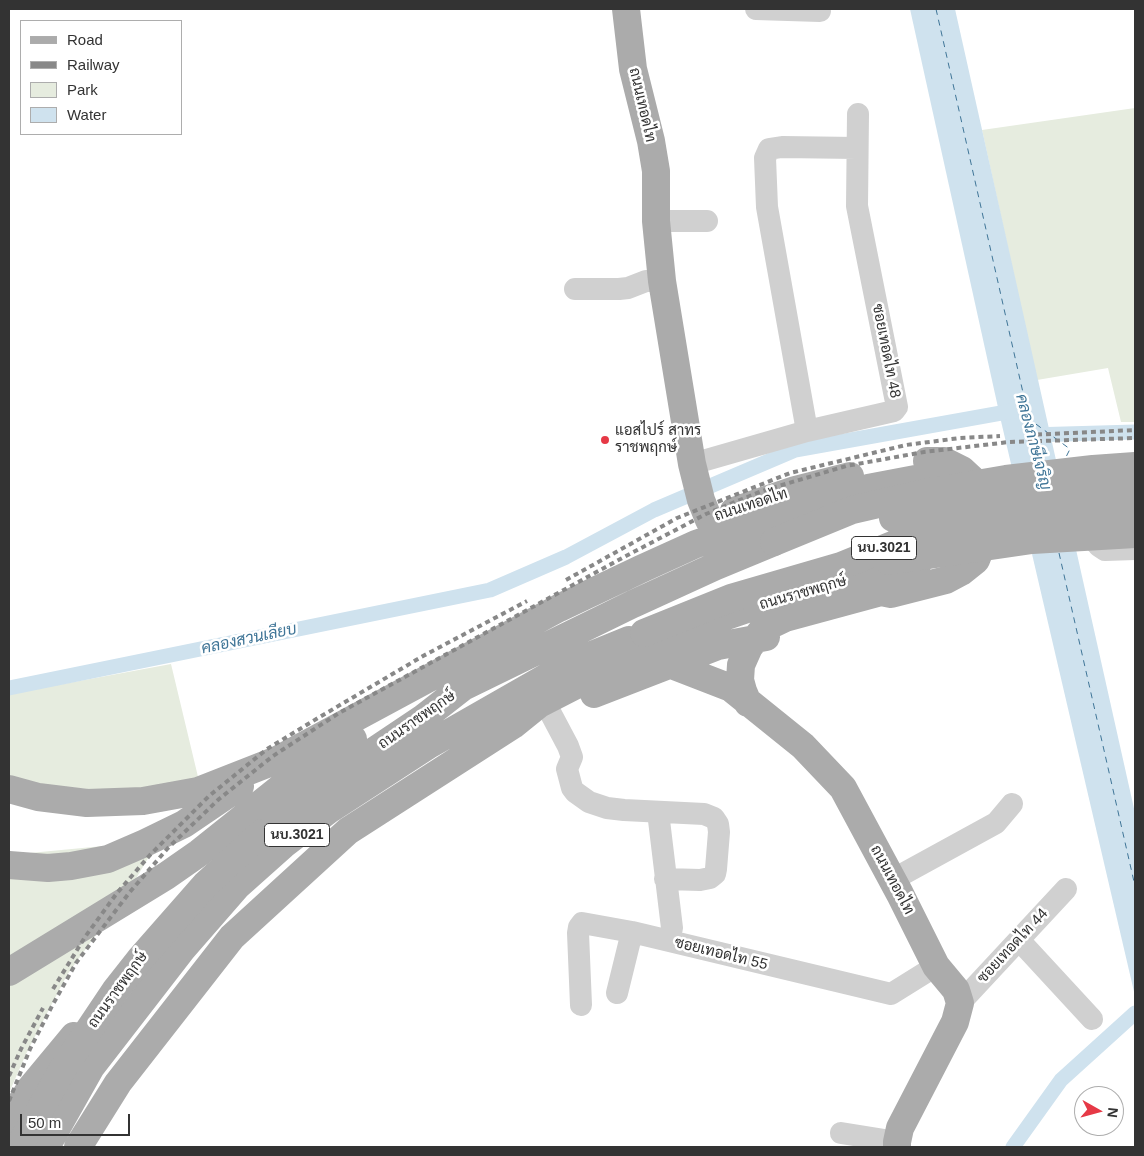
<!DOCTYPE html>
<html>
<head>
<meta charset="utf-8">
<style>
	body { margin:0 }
	#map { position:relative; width:1144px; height:1156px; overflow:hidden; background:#fff; font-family:Arial,sans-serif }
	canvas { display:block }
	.frame { position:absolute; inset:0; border:10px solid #333; pointer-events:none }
	.legend { position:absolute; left:20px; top:20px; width:162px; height:115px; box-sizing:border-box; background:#fff; border:1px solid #adadad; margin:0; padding:6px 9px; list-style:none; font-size:15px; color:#333 }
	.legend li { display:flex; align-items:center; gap:10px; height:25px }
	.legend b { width:25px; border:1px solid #adadad }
	.north { position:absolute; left:1074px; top:1086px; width:50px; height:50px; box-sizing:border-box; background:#fff; border:1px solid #adadad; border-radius:50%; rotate:97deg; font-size:14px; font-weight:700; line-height:20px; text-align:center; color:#333 }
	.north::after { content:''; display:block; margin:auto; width:18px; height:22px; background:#e63946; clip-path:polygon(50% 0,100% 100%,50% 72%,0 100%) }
	.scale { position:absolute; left:20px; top:1114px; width:110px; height:22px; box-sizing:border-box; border:2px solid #333; border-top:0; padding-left:6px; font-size:15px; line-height:18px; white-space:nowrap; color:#333; -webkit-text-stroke:4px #fff; paint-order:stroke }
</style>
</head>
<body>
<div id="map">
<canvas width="1144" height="1156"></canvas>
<div class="frame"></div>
<ul class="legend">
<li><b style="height:6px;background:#ababab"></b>Road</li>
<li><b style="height:6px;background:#888"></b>Railway</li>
<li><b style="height:14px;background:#e6ecdf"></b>Park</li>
<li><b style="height:14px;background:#cfe2ee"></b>Water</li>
</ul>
<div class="north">N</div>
<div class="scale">50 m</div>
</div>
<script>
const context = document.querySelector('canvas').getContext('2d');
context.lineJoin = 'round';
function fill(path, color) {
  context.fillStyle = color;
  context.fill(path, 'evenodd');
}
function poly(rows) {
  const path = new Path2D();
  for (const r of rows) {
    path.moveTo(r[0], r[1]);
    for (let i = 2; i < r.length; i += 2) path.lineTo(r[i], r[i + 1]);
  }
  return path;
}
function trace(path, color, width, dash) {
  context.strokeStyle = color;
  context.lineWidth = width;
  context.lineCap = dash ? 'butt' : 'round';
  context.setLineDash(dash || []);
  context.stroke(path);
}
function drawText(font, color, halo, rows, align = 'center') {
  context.font = font + ' Arial,Sarabun,sans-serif';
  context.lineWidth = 5;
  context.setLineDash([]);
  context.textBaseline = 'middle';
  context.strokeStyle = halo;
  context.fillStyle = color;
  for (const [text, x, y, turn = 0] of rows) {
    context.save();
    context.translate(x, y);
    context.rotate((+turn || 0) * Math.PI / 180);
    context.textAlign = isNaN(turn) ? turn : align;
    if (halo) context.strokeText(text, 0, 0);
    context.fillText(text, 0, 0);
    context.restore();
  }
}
const green = poly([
	[1135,108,1135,422,1121,422,1108,368,1037,380,982,130],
	[171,664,199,781,134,794,9,781,9,694],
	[160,838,134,882,67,975,26,1054,9,1093,9,855,145,842]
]);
const water = poly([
	[910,9,955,9,1135,813,1135,996,1001,421]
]);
const canal = poly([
	[1030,435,1135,432],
	[9,688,490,590,566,557,654,510,795,450,1018,410],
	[1013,1147,1061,1080,1135,1013]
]);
const ferry = poly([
	[936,9,1029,419,1070,449,1065,459],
	[1059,553,1135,886]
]);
const minor = poly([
	[756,9,820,11],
	[656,221,707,221],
	[575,289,619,289,628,288,646,281,662,281],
	[807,431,767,207,765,158,769,149,782,147,857,148],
	[692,464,807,431,894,411,897,407,857,206,858,114],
	[1089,525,1093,539,1099,546,1105,550,1135,549],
	[550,712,568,746,572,757,567,769,572,788,575,792,589,802,607,808,624,810,704,814,714,818,718,824,719,832,716,869,715,874,710,878,700,880,665,879],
	[658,812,672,928],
	[892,880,996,823,1012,804],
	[1019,940,1092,1019],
	[617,993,632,932],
	[960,1003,1066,889],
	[581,1005,578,933,579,927,582,923,632,932,891,994,936,966],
	[841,1133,897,1142]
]);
const major = poly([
	[626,9,633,69,651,141,656,171,656,221,662,281,692,464,701,500,709,520],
	[734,511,795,490,850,476],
	[669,664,731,688,803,746,843,788,900,894,936,966,956,990,960,1003,955,1022,900,1128,897,1142,897,1147],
	[594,694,718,646,766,637],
	[748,703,743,691,740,680,741,665,749,647,764,628,785,618,881,592,891,594,946,580,961,572,976,560,985,537,987,511,976,483,962,470,944,461,927,461],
	[9,789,38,797,87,803,143,801,198,791,277,760,559,608,641,569,696,544,748,526,868,488,926,477,936,476,949,484,958,495,961,503],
	[262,833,337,776,422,719,463,687,633,604,716,566,774,542],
	[9,865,48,868,71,866,108,859,145,843,184,824,240,786],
	[9,972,166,876,199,853,298,774,353,739],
	[9,1121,30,1089,74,1036],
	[46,1147,91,1067,183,948,237,886,283,845,330,809,430,744,570,664,629,640],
	[78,1147,118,1083,232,937,348,831,513,725,539,704,613,666,706,623,782,597,845,580,917,565]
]);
const rail = poly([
	[1028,435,1135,430],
	[566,580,677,518,790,473,906,445,960,438,1000,436],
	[53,989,85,937,117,893,150,855,209,796,267,749,318,718,423,656,527,601],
	[9,1076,21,1049,43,1008],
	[9,1101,30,1049,52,1006,76,963,129,893,168,848,219,799,273,756,339,713,624,557,706,514,762,491,846,466,924,452,1009,442,1135,438]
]);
const majorBridge = poly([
	[893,518,1009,497,1135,488],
	[774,542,852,510,930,492,1006,479,1093,469,1135,466],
	[888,561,1032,540,1135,534],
	[644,633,731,598,841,566,900,542,945,530,1031,518,1135,512],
	[19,1147,64,1067,115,991,141,958,206,884,262,833]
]);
const markers = [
	[605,440,5,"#e63946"]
];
const shields = [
	[884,548,65],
	[297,835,65]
];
const shieldNames = [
	["นบ.3021",884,548],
	["นบ.3021",297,835]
];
const streetNames = [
	["ถนนเทอดไท",642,105,77],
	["ซอยเทอดไท 48",886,351,79],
	["ถนนเทอดไท",751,505,-18],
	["ถนนราชพฤกษ์",803,593,-16],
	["ถนนราชพฤกษ์",417,720,-35],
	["ถนนเทอดไท",892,880,62],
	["ซอยเทอดไท 44",1013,946,-47],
	["ซอยเทอดไท 55",721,954,14],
	["ถนนราชพฤกษ์",118,990,-54]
];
const poiNames = [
	["แอสไปร์ สาทร",615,431],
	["ราชพฤกษ์",615,448]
];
const waterNames = [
	["คลองภาษีเจริญ",1033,442,75],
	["คลองสวนเลียบ",249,639,-12]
];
fill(green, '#e6ecdf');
fill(water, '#cfe2ee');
trace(canal, '#cfe2ee', 15);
trace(ferry, '#3f7597', 1, [6, 5]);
trace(minor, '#d0d0d0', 22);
trace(major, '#ababab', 28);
trace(rail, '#888', 4, [5, 4]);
trace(majorBridge, '#ababab', 28);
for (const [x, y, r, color] of markers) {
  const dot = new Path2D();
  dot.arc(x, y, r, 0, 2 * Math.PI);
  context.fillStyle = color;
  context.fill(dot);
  trace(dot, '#fff', 2);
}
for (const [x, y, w] of shields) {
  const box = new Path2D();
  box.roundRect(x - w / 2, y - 11.5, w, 23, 4);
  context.fillStyle = '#fff';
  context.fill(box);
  trace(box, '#333', 1);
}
drawText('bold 14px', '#333', null, shieldNames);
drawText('15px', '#333', '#fff', streetNames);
drawText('15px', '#333', '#fff', poiNames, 'left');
drawText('italic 16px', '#3f7597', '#fff', waterNames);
</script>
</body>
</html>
